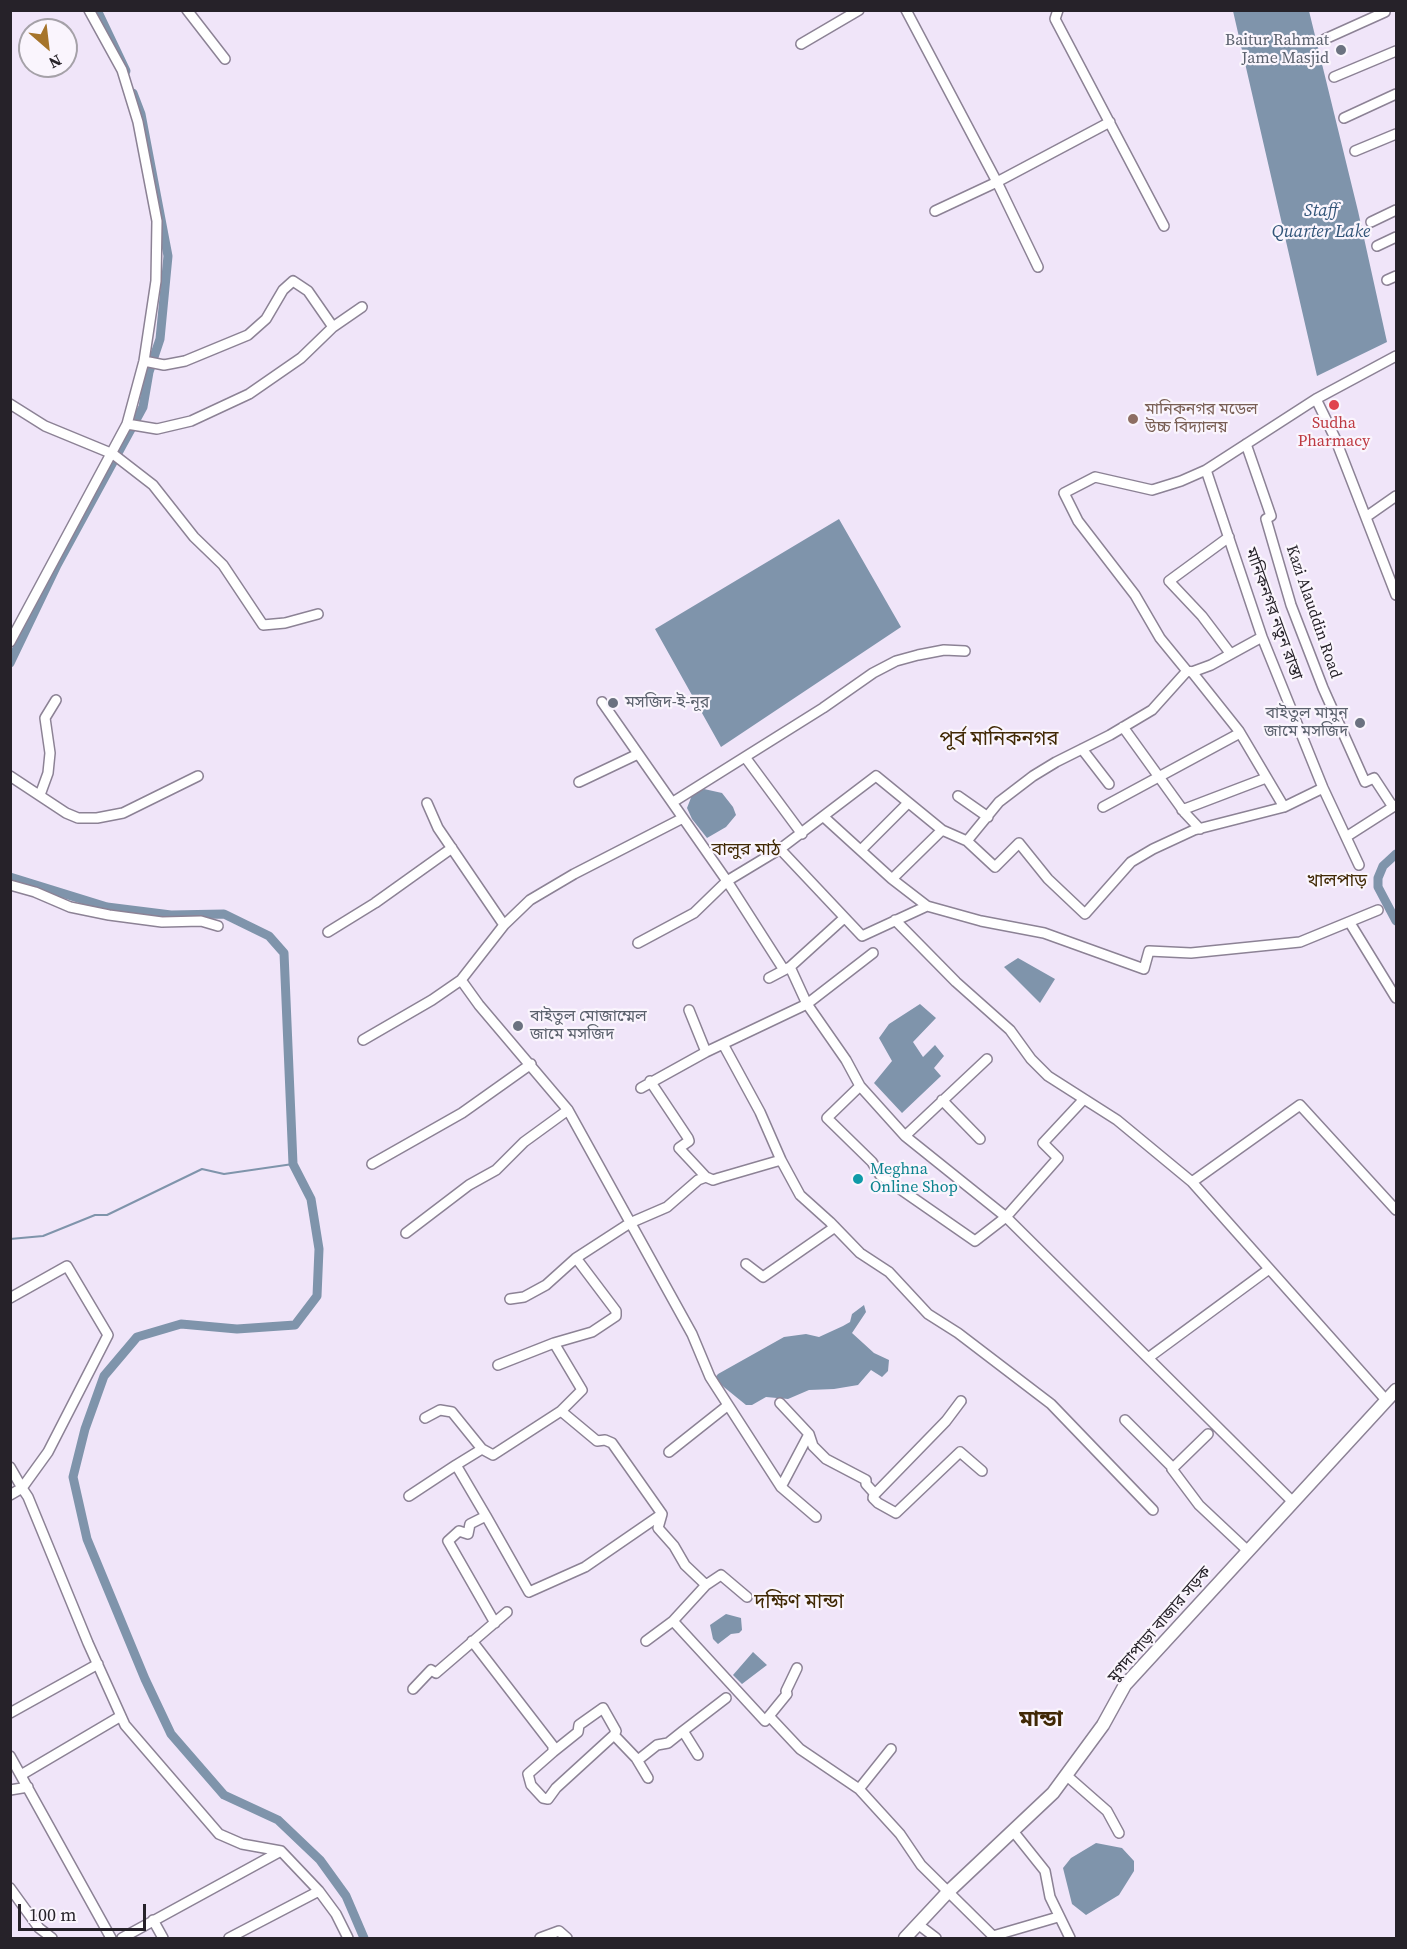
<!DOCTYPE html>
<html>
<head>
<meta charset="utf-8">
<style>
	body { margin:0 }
	#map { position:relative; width:1407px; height:1949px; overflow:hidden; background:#f0e5f9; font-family:"Source Serif 4",serif }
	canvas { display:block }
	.frame { position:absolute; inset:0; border:12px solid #262229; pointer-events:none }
	.north { position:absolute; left:18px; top:18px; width:60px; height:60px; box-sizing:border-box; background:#faf5fd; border:2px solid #a5a1a8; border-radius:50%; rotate:152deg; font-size:16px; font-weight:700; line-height:24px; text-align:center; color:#262229 }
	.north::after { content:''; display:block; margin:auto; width:21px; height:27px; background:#a6742b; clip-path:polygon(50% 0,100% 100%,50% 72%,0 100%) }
	.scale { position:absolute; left:18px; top:1904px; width:128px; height:27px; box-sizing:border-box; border:3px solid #262229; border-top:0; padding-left:8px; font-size:18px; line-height:21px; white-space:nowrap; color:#262229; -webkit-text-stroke:4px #faf5fd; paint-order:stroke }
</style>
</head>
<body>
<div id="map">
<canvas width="1407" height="1949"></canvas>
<div class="frame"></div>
<div class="north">N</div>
<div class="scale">100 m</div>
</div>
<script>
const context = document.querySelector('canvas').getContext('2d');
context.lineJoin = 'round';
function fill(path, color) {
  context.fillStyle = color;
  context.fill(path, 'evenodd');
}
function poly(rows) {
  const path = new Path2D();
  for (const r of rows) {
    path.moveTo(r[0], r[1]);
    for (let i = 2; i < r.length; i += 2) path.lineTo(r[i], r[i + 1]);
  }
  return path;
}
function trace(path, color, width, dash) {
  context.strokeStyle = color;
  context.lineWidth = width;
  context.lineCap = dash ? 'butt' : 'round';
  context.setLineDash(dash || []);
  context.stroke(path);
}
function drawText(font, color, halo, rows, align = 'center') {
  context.font = font + ' "Source Serif 4","Noto Sans Bengali",serif';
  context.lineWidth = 4.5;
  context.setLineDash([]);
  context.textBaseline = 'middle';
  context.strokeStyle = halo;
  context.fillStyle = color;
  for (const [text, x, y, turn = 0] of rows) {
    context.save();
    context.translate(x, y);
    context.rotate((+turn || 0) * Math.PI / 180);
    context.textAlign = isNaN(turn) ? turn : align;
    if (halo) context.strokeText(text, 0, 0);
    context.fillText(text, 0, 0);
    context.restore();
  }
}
const water = poly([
	[1233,11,1309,11,1358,211,1387,342,1317,376],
	[839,519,901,627,721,747,655,629],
	[704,789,722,793,733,807,736,815,726,827,707,838,692,819,687,808,692,795],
	[1018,958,1055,979,1040,1003,1004,967],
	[920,1004,936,1018,913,1042,923,1057,935,1045,944,1056,934,1068,941,1076,902,1113,874,1083,892,1061,879,1038,889,1024],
	[864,1305,866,1312,852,1333,874,1353,889,1360,888,1371,882,1377,871,1370,858,1385,834,1389,809,1390,788,1399,766,1397,752,1405,746,1405,714,1379,718,1374,784,1337,806,1334,819,1337,843,1326,850,1322,852,1314],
	[726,1614,741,1618,742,1630,739,1633,731,1634,718,1644,713,1639,710,1625],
	[753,1652,767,1665,742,1684,733,1675],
	[1096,1843,1122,1848,1134,1861,1134,1871,1119,1895,1086,1915,1072,1904,1063,1868,1071,1858]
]);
const stream = poly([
	[10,1239,43,1236,95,1215,107,1215,202,1169,224,1174,293,1164]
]);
const canal = poly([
	[97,10,126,71],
	[10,663,57,565,143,407,149,372,160,339,168,256,141,114,133,93],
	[1396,854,1383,866,1378,878,1378,887,1396,921],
	[10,877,107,907,171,915,224,914,269,936,284,953,293,1164,311,1199,319,1249,317,1296,295,1325,237,1329,181,1324,137,1337,104,1376,85,1429,73,1477,87,1539,145,1679,171,1734,224,1795,278,1820,320,1860,346,1896,364,1938]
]);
const minor = poly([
	[187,10,225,59],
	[906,10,997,182,1038,267],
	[1058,10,1055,19,1164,226],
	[1325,39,1385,12],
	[801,44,859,10],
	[1334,77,1396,51],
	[1344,118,1396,94],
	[1355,151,1396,134],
	[935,211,997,182,1110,122],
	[1371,222,1396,210],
	[1377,246,1396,237],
	[1387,280,1396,276],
	[144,361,164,365,185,361,248,335,266,319,283,290,293,281,308,291,333,327],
	[1316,399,1335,438,1396,595],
	[10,404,45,426,113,454,153,485,194,537,223,565,263,625,285,623,318,614],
	[127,424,157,429,191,421,249,394,301,358,333,327,362,307],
	[1246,444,1271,516,1266,519,1291,605,1323,688,1365,782,1374,778,1393,807],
	[1206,470,1262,637,1323,788,1359,865],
	[1366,517,1396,496],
	[1229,537,1169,581,1202,616,1230,653],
	[10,642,127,424,144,361,156,281,157,221,138,122,122,70,89,10],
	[1187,671,1160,638,1135,595,1078,521,1064,493,1095,477,1152,490,1181,481,1206,470,1316,399,1396,356],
	[1192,672,1239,731,1284,807],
	[602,702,683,818],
	[1123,727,1185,813,1200,829],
	[1082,749,1109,784],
	[745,757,802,834],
	[10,776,66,813,78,818,97,818,123,813,198,776],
	[579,782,638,754],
	[40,795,48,773,50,753,45,718,56,700],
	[958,796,988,817],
	[673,802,823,708,873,673,896,661,918,655,944,650,965,651],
	[427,803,438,828,504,925],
	[1103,807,1240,733],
	[1182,810,1266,778],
	[825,818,892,879],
	[1346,837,1396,805],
	[967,841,995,867,1019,843,1048,879,1085,914,1131,862,1153,849,1194,830,1284,807,1323,788],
	[780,849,876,776,942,830],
	[861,850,908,803],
	[10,885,35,892,70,907,109,915,162,922,201,921,218,926],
	[927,906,892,879,942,830,967,841,999,802,1033,776,1056,762,1110,735,1152,710,1187,671,1192,672,1211,665,1262,637],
	[895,920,956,982,1010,1030,1031,1059,1048,1076,1117,1120,1192,1182,1386,1400],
	[1350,923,1396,998],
	[328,932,375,903,452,848],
	[638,943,694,913,727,881,784,970],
	[790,967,807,1004,846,1060,860,1086,905,1136,1006,1217,1292,1501],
	[769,978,790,967,843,919],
	[689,1010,706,1052],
	[363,1040,432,1000,461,980],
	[723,1044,760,1112,781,1160],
	[650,1081,688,1138,689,1141,679,1148,706,1177,698,1180,667,1207,630,1223,576,1258,616,1311,616,1316,592,1332,554,1343,582,1390,561,1411,597,1441,605,1440,612,1443,662,1514,658,1528,674,1546,685,1565,706,1585,673,1621,765,1721,787,1694,786,1691,797,1668],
	[860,1086,827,1118,872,1162,880,1175,975,1241,1006,1217,1058,1158,1043,1143,1084,1099],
	[641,1088,706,1052,807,1004,873,953],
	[942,1100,980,1139],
	[905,1136,987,1059],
	[372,1164,462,1113,531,1064],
	[706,1177,713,1180,719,1178,781,1160,800,1195,830,1222,860,1253,889,1272,928,1314,958,1333,1051,1404,1153,1510],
	[1192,1182,1300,1105,1396,1210],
	[406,1233,469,1185,496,1170,524,1142,568,1110],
	[746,1264,763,1277,835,1227],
	[10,1298,67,1266,108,1335,48,1452,22,1488,10,1467],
	[510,1299,524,1297,546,1285,576,1258],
	[1148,1358,1269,1269],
	[498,1365,554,1343],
	[780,1403,809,1434,781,1487,710,1377,692,1334,568,1110,479,1005,461,980,504,925,530,900,574,874,683,818,727,881,780,849,862,936,927,906,981,921,1044,933,1144,969,1149,951,1191,953,1300,942,1378,910],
	[425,1418,440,1410,452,1412,482,1449,493,1455,561,1411],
	[1125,1420,1173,1468],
	[809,1434,813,1446,826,1459,866,1480,866,1484,875,1494,946,1421,961,1401],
	[1208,1434,1172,1469,1199,1505,1248,1551],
	[669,1452,727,1406],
	[456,1465,482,1449],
	[781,1487,816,1517],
	[874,1494,873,1498,878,1503,896,1513,960,1452,982,1471],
	[10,1495,22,1488,28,1497,88,1643,125,1725,219,1834,242,1844,281,1851,319,1891],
	[409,1496,456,1465,486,1516],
	[706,1585,721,1575,747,1597],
	[495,1623,448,1541,459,1531,468,1534,470,1524,486,1516,529,1592,585,1567,662,1514],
	[472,1641,553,1746,553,1752,528,1774,531,1785,543,1798,548,1799,556,1788,614,1735,636,1758,648,1778],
	[646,1641,673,1621],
	[413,1689,431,1670,436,1673,507,1612],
	[10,1713,98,1664],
	[769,1716,800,1749,859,1789,900,1834,921,1865,993,1936,1058,1917],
	[683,1731,726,1698],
	[553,1752,578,1732,579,1725,603,1708,616,1731,614,1735],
	[10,1756,111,1938],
	[638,1760,657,1745,668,1743,683,1731,698,1755],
	[21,1775,121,1716],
	[1066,1775,1107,1811,1119,1833],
	[859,1789,891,1749],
	[10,1790,28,1787],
	[1013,1831,1045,1871,1050,1897,1070,1938],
	[10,1888,39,1928,52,1938],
	[153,1920,163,1938],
	[919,1925,936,1938],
	[122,1938,281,1851],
	[229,1938,319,1891,336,1914,348,1938],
	[540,1938,559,1931,567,1938]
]);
const tertiary = poly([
	[905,1938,948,1892,1053,1793,1103,1725,1125,1685,1396,1390]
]);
const markers = [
	[1341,50,6,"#6b7280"],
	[1334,405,6,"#e0444e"],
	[1133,419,6,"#8d6e63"],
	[613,703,6,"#6b7280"],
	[1360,723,6,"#6b7280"],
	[518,1026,6,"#6b7280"],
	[858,1179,6,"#0f9aa8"]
];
const worshipNames = [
	["Baitur Rahmat",1329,41],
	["Jame Masjid",1329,59],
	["মসজিদ-ই-নূর",625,703,"left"],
	["বাইতুল মামুন",1348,714],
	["জামে মসজিদ",1348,732],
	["বাইতুল মোজাম্মেল",530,1017,"left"],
	["জামে মসজিদ",530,1035,"left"]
];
const educationNames = [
	["মানিকনগর মডেল",1145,410],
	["উচ্চ বিদ্যালয়",1145,428]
];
const healthNames = [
	["Sudha",1334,424],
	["Pharmacy",1334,442]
];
const streetNames = [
	["Kazi Alauddin Road",1313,612,71],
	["মানিকনগর নতুন রাস্তা",1273,614,70],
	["মুগদাপাড়া বাজার সড়ক",1160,1625,-49]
];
const cultureNames = [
	["Meghna",870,1170],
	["Online Shop",870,1188]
];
const waterNames = [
	["Staff",1321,211],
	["Quarter Lake",1321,232]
];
const neighbourhoodNames = [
	["বালুর মাঠ",746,850],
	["খালপাড়",1337,881]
];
const quarterNames = [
	["পূর্ব মানিকনগর",999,740],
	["দক্ষিণ মান্ডা",799,1603]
];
const districtNames = [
	["মান্ডা",1041,1720]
];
fill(water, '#7f94ab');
trace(stream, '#7f94ab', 2);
trace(canal, '#7f94ab', 9);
trace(minor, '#8c8295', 12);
trace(tertiary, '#8c8295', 15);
trace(minor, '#fff', 9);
trace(tertiary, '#fff', 12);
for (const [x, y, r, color] of markers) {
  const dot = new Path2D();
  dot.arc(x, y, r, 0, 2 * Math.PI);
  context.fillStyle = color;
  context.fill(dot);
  trace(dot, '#faf5fd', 2);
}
drawText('16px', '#5b616d', '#faf5fd', worshipNames, 'right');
drawText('16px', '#785e54', '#faf5fd', educationNames, 'left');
drawText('16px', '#be3a42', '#faf5fd', healthNames);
drawText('16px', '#262229', '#faf5fd', streetNames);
drawText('16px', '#0d838f', '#faf5fd', cultureNames, 'left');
drawText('italic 18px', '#325579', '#faf5fd', waterNames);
drawText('18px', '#412905', '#faf5fd', neighbourhoodNames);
drawText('20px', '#412905', '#faf5fd', quarterNames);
drawText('bold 22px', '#412905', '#faf5fd', districtNames);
</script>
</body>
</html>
